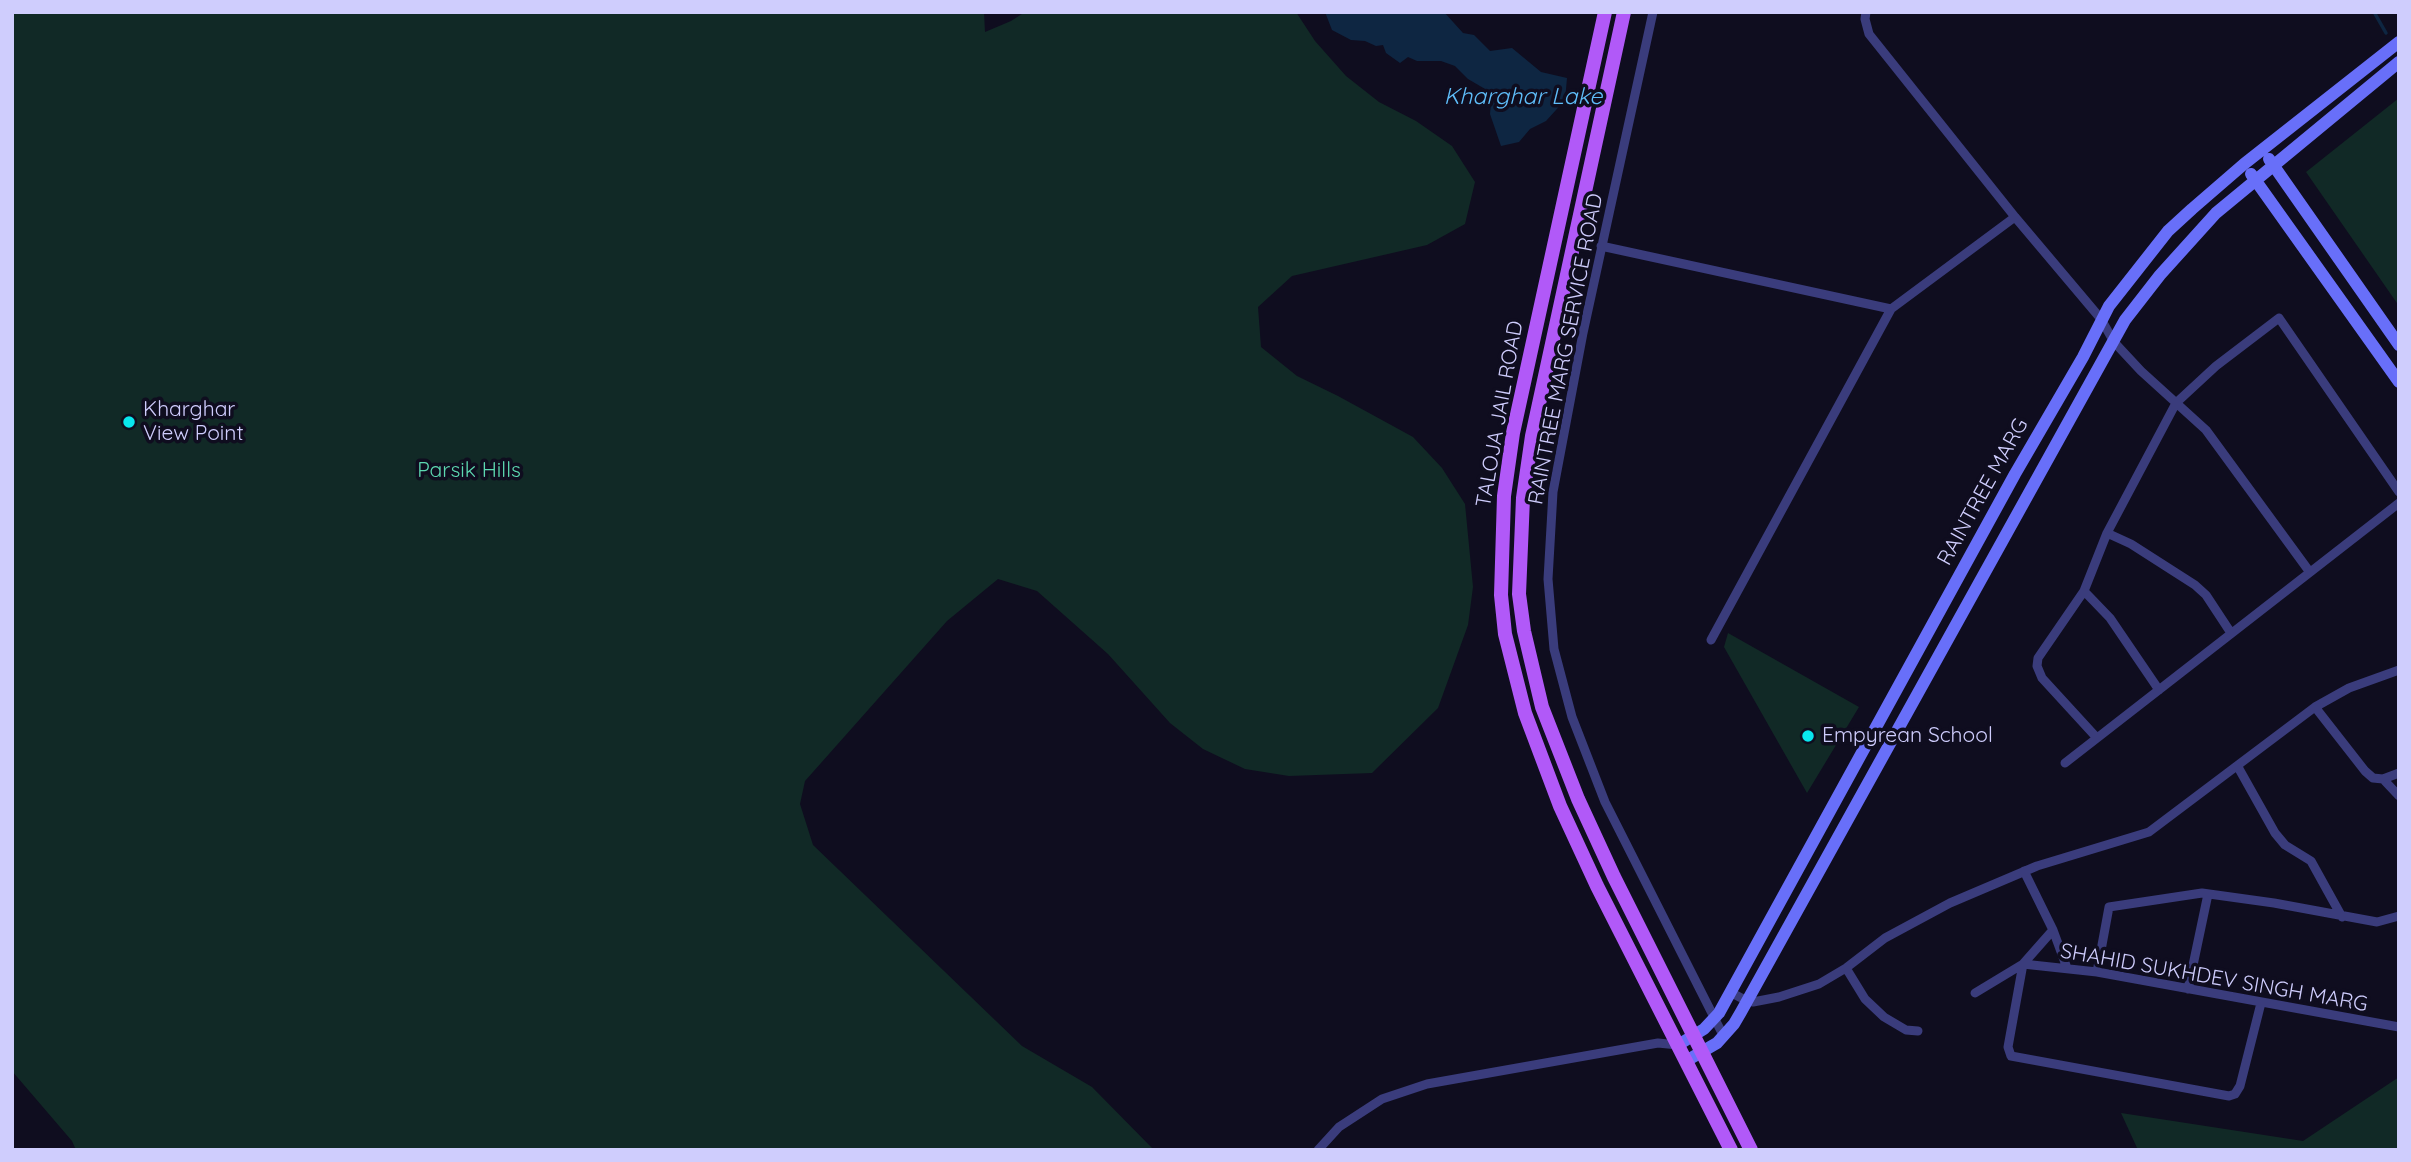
<!DOCTYPE html>
<html>
<head>
<meta charset="utf-8">
<style>
	body { margin:0 }
	#map { position:relative; width:2411px; height:1162px; overflow:hidden; background:#0f0d1f; font-family:Quicksand,sans-serif }
	canvas { display:block }
	.frame { position:absolute; inset:0; border:14px solid #cfcdfd; pointer-events:none }
</style>
</head>
<body>
<div id="map">
<canvas width="2411" height="1162"></canvas>
<div class="frame"></div>
</div>
<script>
const context = document.querySelector('canvas').getContext('2d');
context.lineJoin = 'round';
function fill(path, color) {
  context.fillStyle = color;
  context.fill(path, 'evenodd');
}
function poly(rows) {
  const path = new Path2D();
  for (const r of rows) {
    path.moveTo(r[0], r[1]);
    for (let i = 2; i < r.length; i += 2) path.lineTo(r[i], r[i + 1]);
  }
  return path;
}
function trace(path, color, width, dash) {
  context.strokeStyle = color;
  context.lineWidth = width;
  context.lineCap = dash ? 'butt' : 'round';
  context.setLineDash(dash || []);
  context.stroke(path);
}
function drawText(font, color, halo, rows, align = 'center') {
  context.font = font + ' Quicksand,sans-serif';
  context.lineWidth = 7;
  context.setLineDash([]);
  context.textBaseline = 'middle';
  context.strokeStyle = halo;
  context.fillStyle = color;
  for (const [text, x, y, turn = 0] of rows) {
    context.save();
    context.translate(x, y);
    context.rotate((+turn || 0) * Math.PI / 180);
    context.textAlign = isNaN(turn) ? turn : align;
    if (halo) context.strokeText(text, 0, 0);
    context.fillText(text, 0, 0);
    context.restore();
  }
}
const green = poly([
	[12,12,984,12,985,32,1011,21,1025,12,1296,12,1315,41,1346,76,1379,102,1416,121,1452,146,1475,182,1465,224,1427,245,1292,276,1258,307,1261,347,1297,376,1338,396,1413,437,1442,468,1465,504,1473,587,1468,625,1438,708,1372,773,1289,776,1245,769,1203,749,1170,723,1108,654,1037,591,998,579,947,621,805,781,800,804,813,845,1022,1046,1092,1087,1154,1150,76,1150,72,1141,12,1071],
	[2399,98,2399,306,2306,172],
	[1728,633,1859,707,1807,793,1724,647],
	[2399,1077,2399,1150,2138,1150,2121,1113,2303,1141]
]);
const water = poly([
	[1325,12,1444,12,1463,33,1474,35,1490,51,1512,48,1541,72,1567,78,1565,100,1546,121,1530,129,1519,142,1501,146,1490,114,1492,93,1468,79,1455,66,1441,61,1417,61,1408,57,1400,63,1386,53,1383,45,1376,46,1365,41,1351,40,1332,30]
]);
const stream = poly([
	[2374,12,2386,33]
]);
const minor = poly([
	[1653,12,1583,333,1553,492,1548,579,1554,649,1572,717,1605,802,1724,1037],
	[1866,12,1865,19,1869,34,2015,217,2101,319,2114,342,2141,371,2206,430,2309,571],
	[1601,246,1891,309],
	[2107,533,2131,544,2195,585,2206,595,2231,633],
	[2084,591,2110,618,2159,690],
	[1711,640,1891,309,2015,217],
	[2315,707,2365,771,2373,778,2383,779,2399,773],
	[2097,738,2042,678,2037,666,2038,658,2084,591,2107,533,2176,403,2216,366,2279,318,2399,492],
	[2065,763,2399,503],
	[2238,767,2275,833,2285,845,2311,861,2342,917],
	[2383,779,2399,796],
	[2024,871,2053,930,2067,968],
	[2023,964,2008,1047,2011,1056,2229,1096,2235,1094,2240,1086,2261,1003],
	[2023,964,2097,972,2399,1027],
	[1846,968,1865,999,1884,1017,1906,1030,1918,1031],
	[2097,972,2109,907,2202,893,2274,903,2377,922,2399,916],
	[2188,989,2208,894],
	[1730,992,1747,1001,1753,1002,1779,997,1819,984,1846,968,1885,938,1950,903,2037,866,2149,832,2315,707,2349,688,2399,670],
	[1975,993,2023,964,2053,930],
	[1318,1150,1339,1127,1382,1099,1427,1084,1658,1043,1678,1045]
]);
const secondary = poly([
	[2269,159,2399,345],
	[2251,174,2399,382],
	[1678,1045,1704,1029,1719,1013,2015,474,2083,357,2109,306,2168,231,2192,209,2244,164,2399,42],
	[1686,1061,1717,1043,1734,1024,1741,1012,2125,320,2160,275,2216,213,2399,62]
]);
const primary = poly([
	[1605,12,1513,433,1504,496,1501,595,1505,634,1525,713,1560,806,1597,886,1731,1150],
	[1624,12,1532,436,1523,498,1519,594,1524,631,1542,707,1578,799,1614,877,1751,1150]
]);
const markers = [
	[129,422,7,"#09e6ed"],
	[1808,736,7,"#09e6ed"]
];
const streetNames = [
	["RAINTREE MARG SERVICE ROAD",1566,349,-79],
	["TALOJA JAIL ROAD",1500,414,-80],
	["RAINTREE MARG",1983,492,-61],
	["SHAHID SUKHDEV SINGH MARG",2214,978,10]
];
const poiNames = [
	["Kharghar",143,410],
	["View Point",143,434],
	["Empyrean School",1822,736]
];
const parkNames = [
	["Parsik Hills",469,471]
];
const waterNames = [
	["Kharghar Lake",1523,97]
];
fill(green, '#112926');
fill(water, '#0e2642');
trace(stream, '#0e2642', 3.5);
trace(minor, '#3a3c7c', 9);
trace(secondary, '#686ff9', 12);
trace(primary, '#b159f8', 14);
for (const [x, y, r, color] of markers) {
  const dot = new Path2D();
  dot.arc(x, y, r, 0, 2 * Math.PI);
  context.fillStyle = color;
  context.fill(dot);
  trace(dot, '#0f0d1f', 2.5);
}
drawText('21px', '#cfcdfd', '#0f0d1f', streetNames);
drawText('21px', '#cfcdfd', '#0f0d1f', poiNames, 'left');
drawText('21px', '#5dd9b1', '#0f0d1f', parkNames);
drawText('italic 23px', '#5fbdf9', '#0f0d1f', waterNames);
</script>
</body>
</html>
